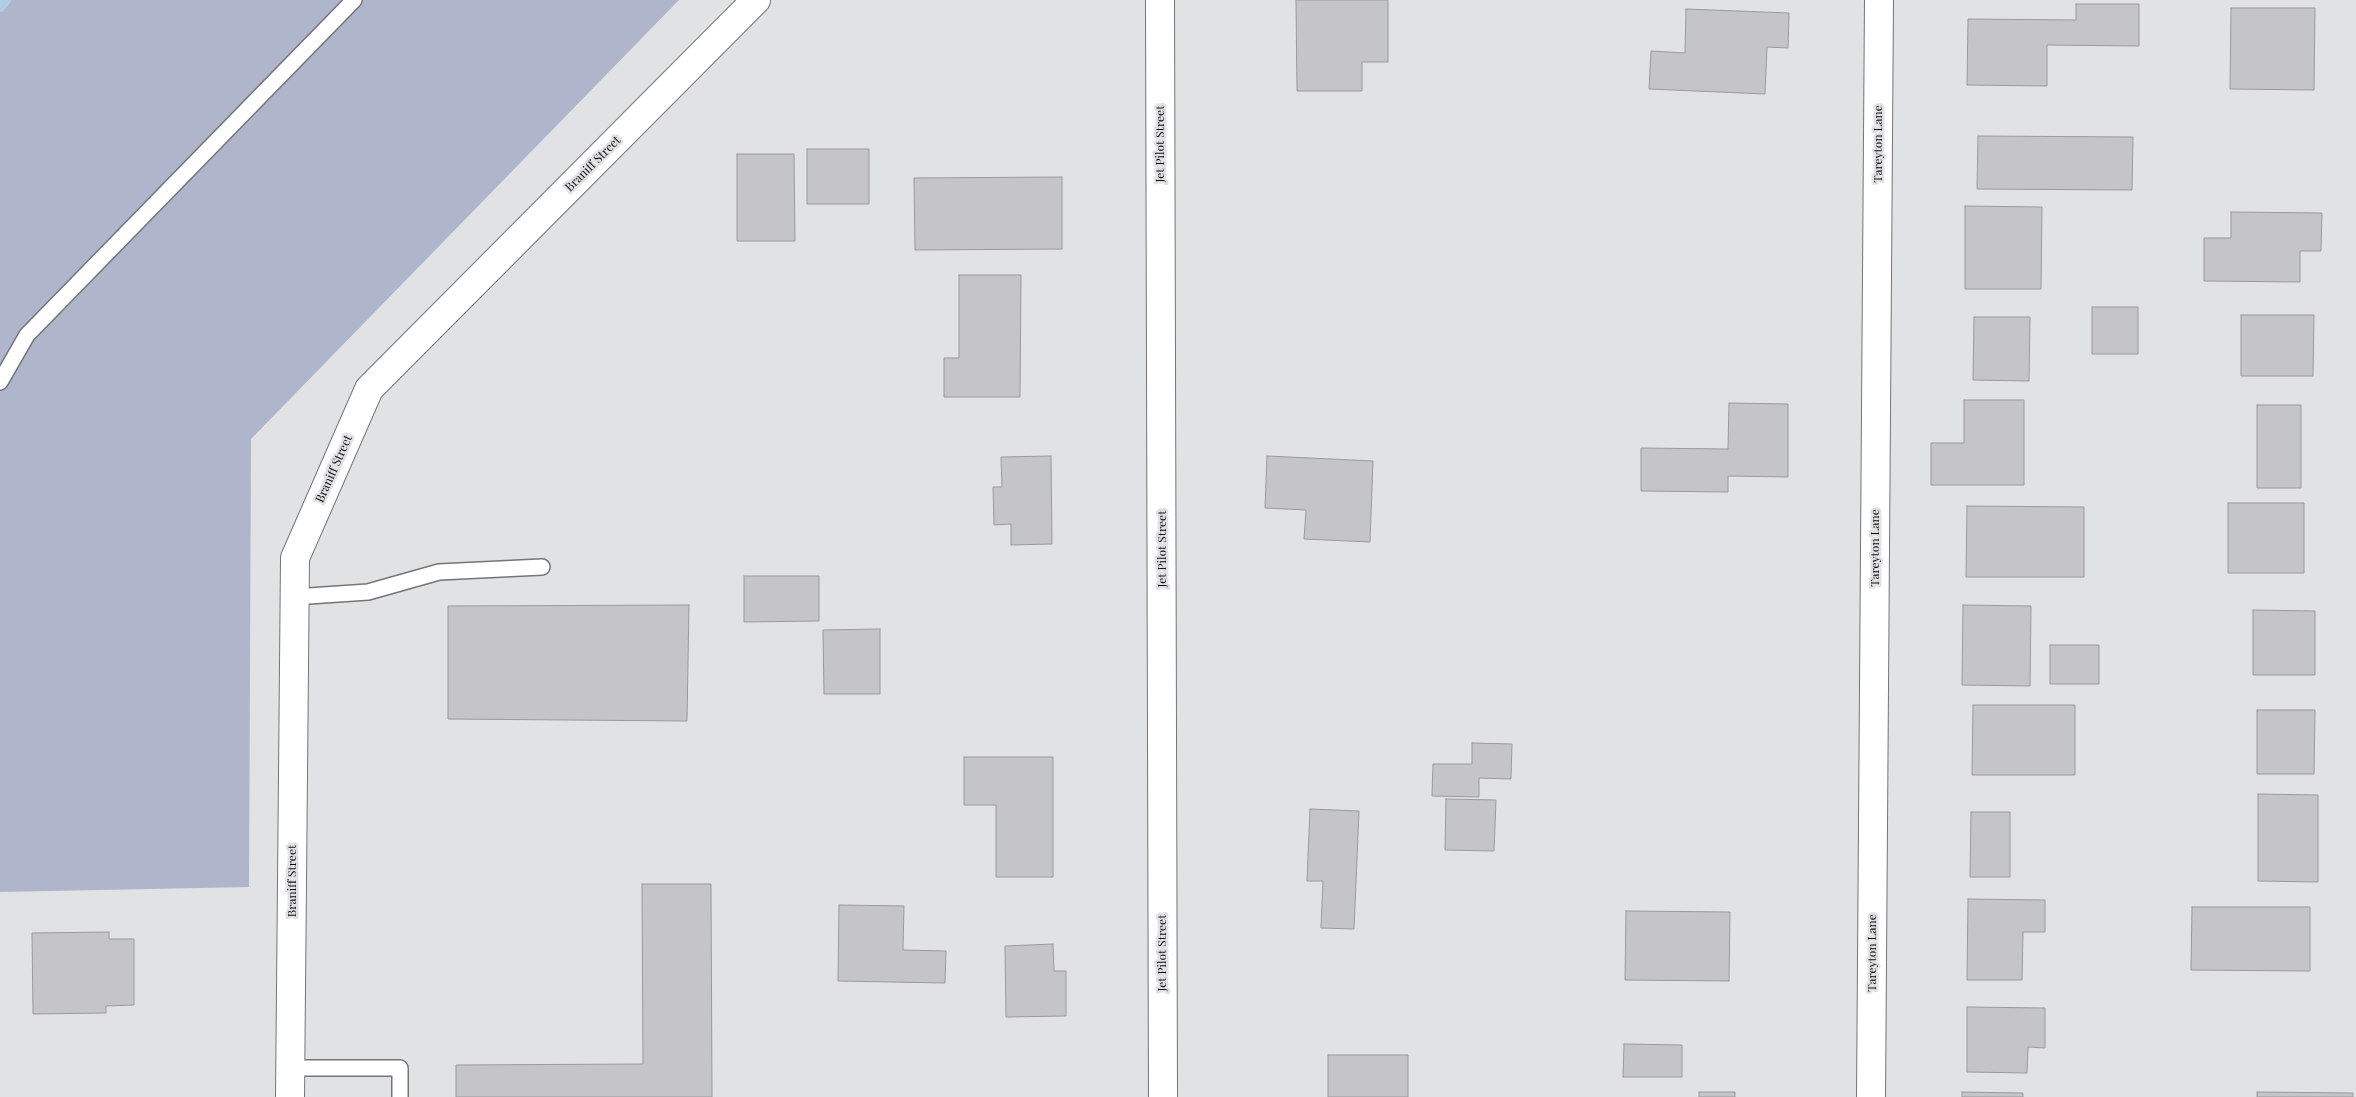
<!DOCTYPE html>
<html>
<head>
<meta charset="utf-8">
<style>
	body { margin:0 }
	canvas { display:block; background:#e1e2e4 }
</style>
</head>
<body>
<canvas width="2356" height="1097"></canvas>
<script>
const context = document.querySelector('canvas').getContext('2d');
context.lineJoin = 'round';
function fill(path, color) {
  context.fillStyle = color;
  context.fill(path, 'evenodd');
}
function poly(rows) {
  const path = new Path2D();
  for (const r of rows) {
    path.moveTo(r[0], r[1]);
    for (let i = 2; i < r.length; i += 2) path.lineTo(r[i], r[i + 1]);
  }
  return path;
}
function trace(path, color, width, dash) {
  context.strokeStyle = color;
  context.lineWidth = width;
  context.lineCap = dash ? 'butt' : 'round';
  context.setLineDash(dash || []);
  context.stroke(path);
}
function drawText(font, color, halo, rows, align = 'center') {
  context.font = font + ' "Playfair Display",serif';
  context.lineWidth = 5;
  context.setLineDash([]);
  context.textBaseline = 'middle';
  context.strokeStyle = halo;
  context.fillStyle = color;
  for (const [text, x, y, turn = 0] of rows) {
    context.save();
    context.translate(x, y);
    context.rotate((+turn || 0) * Math.PI / 180);
    context.textAlign = isNaN(turn) ? turn : align;
    if (halo) context.strokeText(text, 0, 0);
    context.fillText(text, 0, 0);
    context.restore();
  }
}
const green = poly([
	[0,0,679,0,251,439,249,887,0,892]
]);
const stream = poly([
	[0,7,6,0]
]);
const building = poly([
	[1296,0,1388,0,1388,62,1362,62,1362,91,1297,91,1296,0],
	[2076,4,2139,4,2139,46,2047,45,2047,86,1967,85,1968,19,2076,20,2076,4],
	[2231,8,2315,8,2314,90,2230,89,2231,8],
	[1686,9,1789,13,1788,48,1767,47,1765,94,1649,89,1651,51,1685,53,1686,9],
	[1978,136,2133,137,2132,190,1977,189,1978,136],
	[807,149,869,149,869,204,807,204,807,149],
	[737,154,794,154,795,241,737,241,737,154],
	[1062,177,1062,249,915,250,914,178,1062,177],
	[1965,206,2042,207,2041,289,1965,289,1965,206],
	[2231,212,2322,213,2321,251,2300,251,2300,282,2204,281,2204,238,2231,238,2231,212],
	[959,275,1021,275,1020,397,944,397,944,358,959,358,959,275],
	[2092,307,2138,307,2138,354,2092,354,2092,307],
	[2241,315,2314,315,2313,376,2241,376,2241,315],
	[1974,317,2030,317,2029,381,1973,380,1974,317],
	[1964,400,2024,400,2024,485,1931,485,1931,443,1964,443,1964,400],
	[1729,403,1788,404,1788,477,1728,476,1728,492,1641,491,1641,448,1728,449,1729,403],
	[2257,405,2301,405,2301,488,2257,488,2257,405],
	[1051,456,1052,544,1011,545,1011,524,994,525,993,487,1002,487,1001,457,1051,456],
	[1267,456,1373,461,1370,542,1304,539,1306,510,1265,508,1267,456],
	[2228,503,2304,503,2304,573,2228,573,2228,503],
	[1967,506,2084,507,2084,577,1966,577,1967,506],
	[744,576,819,576,819,621,744,622,744,576],
	[689,605,687,721,448,719,448,606,689,605],
	[1963,605,2031,606,2030,686,1962,685,1963,605],
	[2253,610,2315,611,2315,675,2253,675,2253,610],
	[880,629,880,694,824,694,823,630,880,629],
	[2050,645,2099,645,2099,684,2050,684,2050,645],
	[1973,705,2075,705,2075,775,1972,775,1973,705],
	[2257,710,2315,710,2314,774,2257,774,2257,710],
	[1472,743,1512,744,1511,779,1479,778,1479,797,1432,796,1433,764,1472,764,1472,743],
	[964,757,1053,757,1053,877,996,877,996,805,964,805,964,757],
	[2258,794,2318,795,2318,882,2258,881,2258,794],
	[1446,799,1496,800,1494,851,1445,850,1446,799],
	[1310,809,1359,811,1354,929,1321,928,1323,881,1307,881,1310,809],
	[1971,812,2010,812,2010,877,1970,877,1971,812],
	[642,884,711,884,712,1097,456,1097,456,1065,643,1064,642,884],
	[1968,899,2045,900,2045,932,2023,932,2022,980,1967,980,1968,899],
	[839,905,904,906,903,950,946,951,945,983,838,981,839,905],
	[2192,907,2310,907,2310,971,2191,970,2192,907],
	[1626,911,1730,912,1729,981,1625,980,1626,911],
	[109,932,109,939,134,939,134,1005,106,1006,106,1013,33,1014,32,933,109,932],
	[1053,944,1054,971,1066,971,1066,1016,1006,1017,1005,946,1053,944],
	[1967,1007,2045,1008,2045,1048,2028,1047,2027,1073,1967,1072,1967,1007],
	[1624,1044,1682,1045,1682,1077,1623,1077,1624,1044],
	[1328,1055,1408,1055,1408,1097,1328,1097,1328,1055],
	[1699,1092,1735,1092,1735,1097,1699,1097,1699,1092],
	[1962,1092,2023,1093,2023,1097,1962,1097,1962,1092],
	[2257,1092,2353,1093,2353,1097,2257,1097,2257,1092]
]);
const service = poly([
	[0,382,27,335,354,0],
	[294,597,368,592,439,572,542,567],
	[290,1068,400,1068,400,1097]
]);
const minor = poly([
	[1160,0,1163,1097],
	[290,1097,295,558,369,389,756,0],
	[1871,1097,1879,0]
]);
const streetNames = [
	["Jet Pilot Street",1160,144,-90],
	["Tareyton Lane",1878,144,-90],
	["Braniff Street",593,164,-45],
	["Braniff Street",334,469,-66],
	["Tareyton Lane",1875,548,-90],
	["Jet Pilot Street",1162,549,-90],
	["Braniff Street",292,881,-90],
	["Jet Pilot Street",1162,953,-90],
	["Tareyton Lane",1872,953,-90]
];
fill(green, '#afb5cb');
trace(stream, '#afd0e4', 10);
fill(building, '#c5c5c7');
trace(building, '#999a9c', 1);
trace(service, '#747577', 18);
trace(minor, '#747577', 30);
trace(service, '#fff', 15);
trace(minor, '#fff', 28);
drawText('12px', '#0d0d0e', '#e1e2e4', streetNames);
</script>
</body>
</html>
